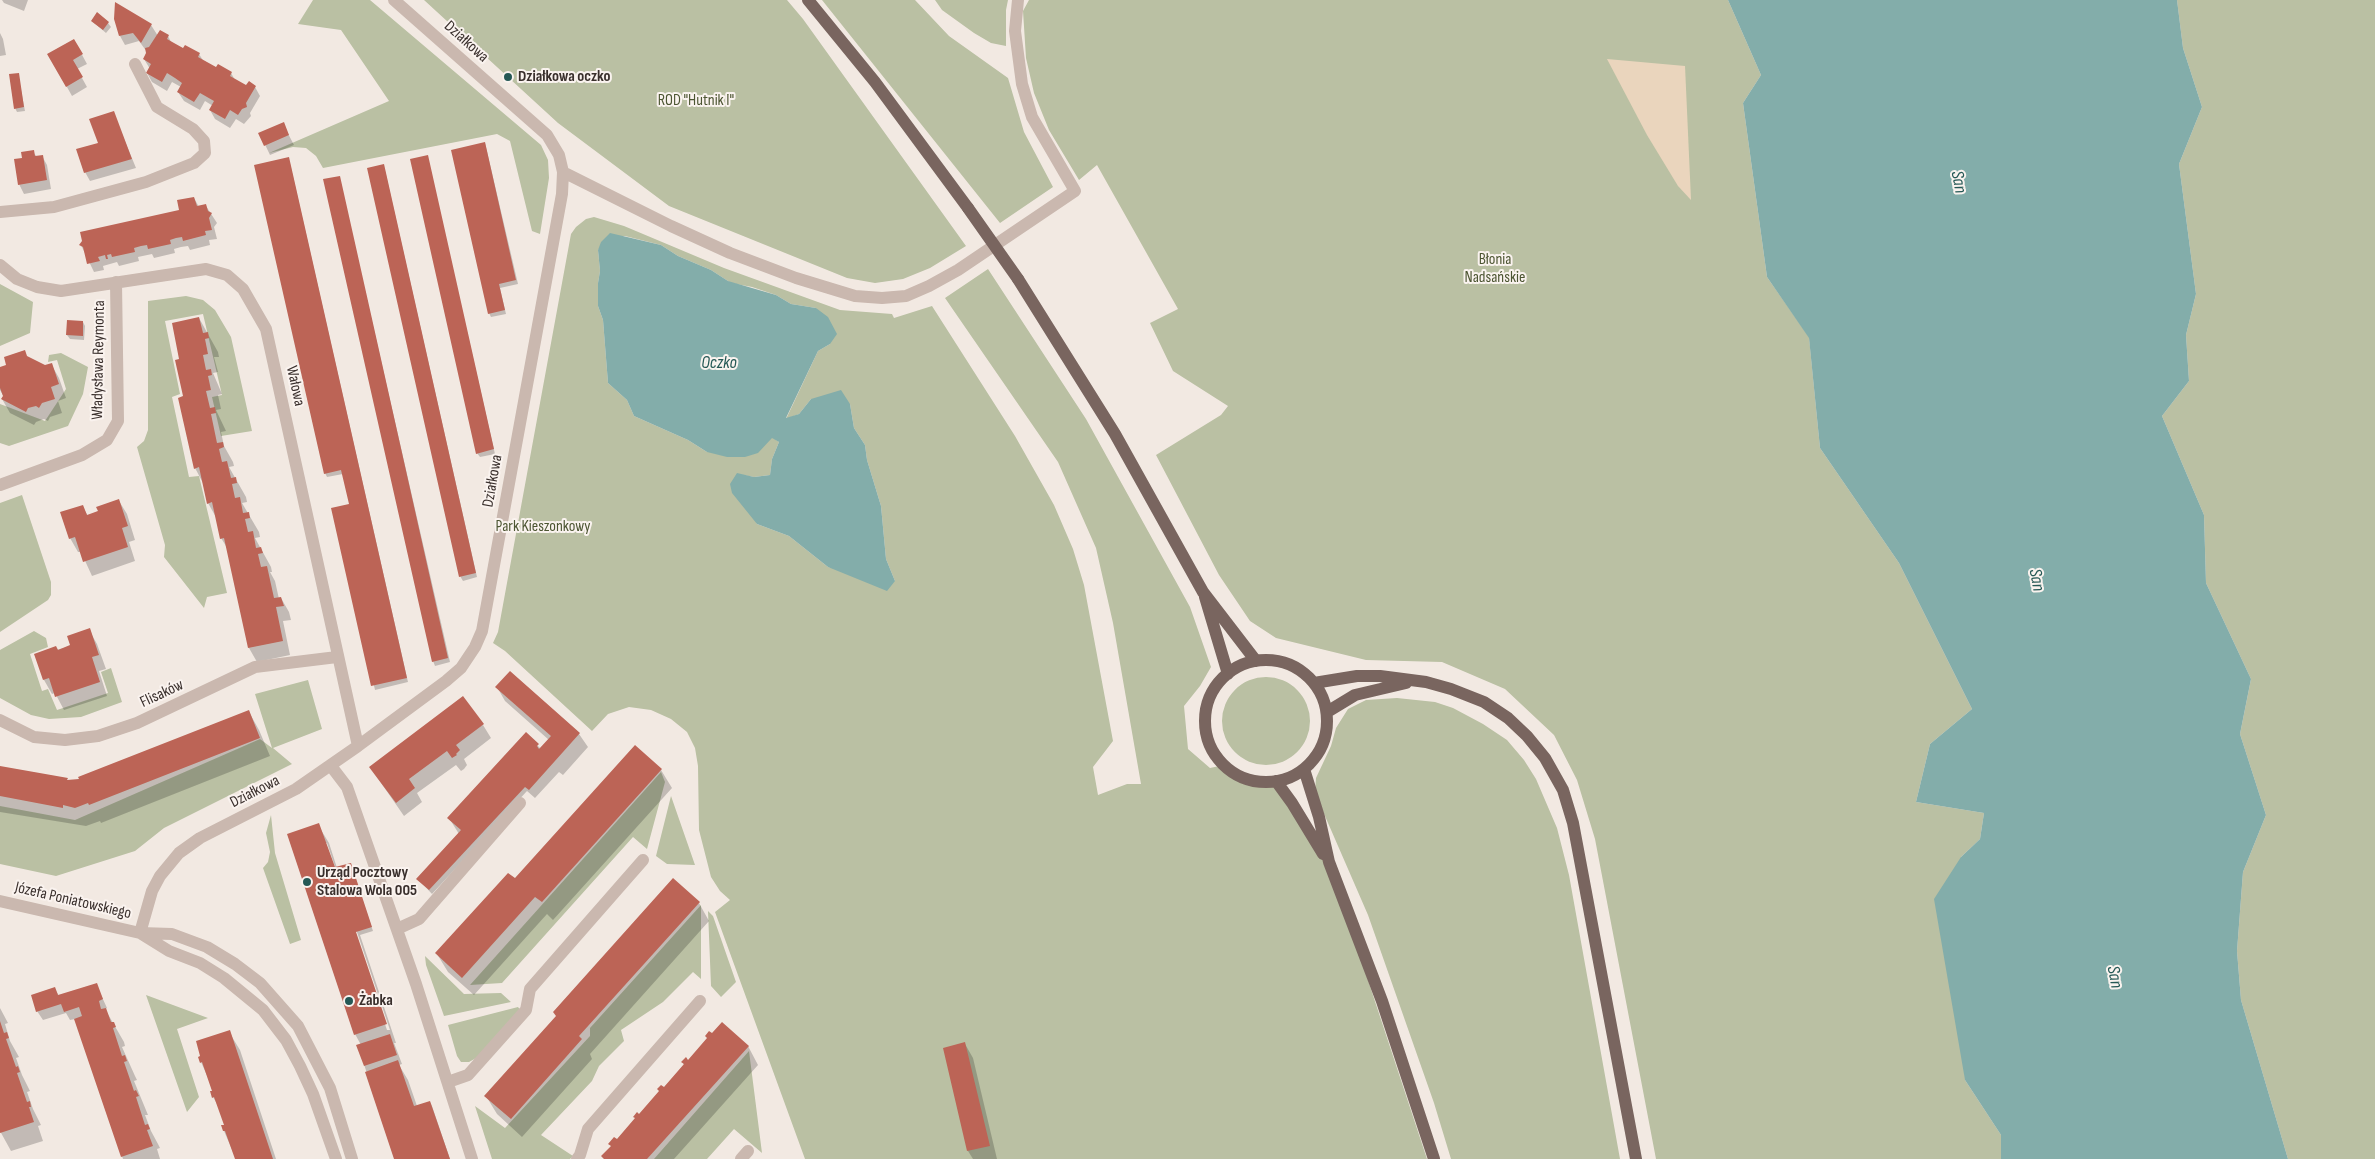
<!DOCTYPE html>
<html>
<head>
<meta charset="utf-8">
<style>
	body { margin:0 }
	canvas { display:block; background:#f2e9e2 }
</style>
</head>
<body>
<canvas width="2375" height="1159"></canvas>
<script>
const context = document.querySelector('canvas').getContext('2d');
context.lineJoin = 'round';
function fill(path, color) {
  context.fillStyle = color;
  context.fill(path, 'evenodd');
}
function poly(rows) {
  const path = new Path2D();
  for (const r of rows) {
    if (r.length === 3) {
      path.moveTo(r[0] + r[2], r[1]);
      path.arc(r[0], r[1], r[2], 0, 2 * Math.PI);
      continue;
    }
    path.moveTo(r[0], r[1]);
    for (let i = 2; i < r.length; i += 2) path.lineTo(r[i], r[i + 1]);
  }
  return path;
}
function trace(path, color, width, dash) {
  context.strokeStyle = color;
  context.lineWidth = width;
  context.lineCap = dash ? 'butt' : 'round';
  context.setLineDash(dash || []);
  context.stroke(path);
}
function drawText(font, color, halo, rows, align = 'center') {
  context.font = font + ' "Sofia Sans Condensed",sans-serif';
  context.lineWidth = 4;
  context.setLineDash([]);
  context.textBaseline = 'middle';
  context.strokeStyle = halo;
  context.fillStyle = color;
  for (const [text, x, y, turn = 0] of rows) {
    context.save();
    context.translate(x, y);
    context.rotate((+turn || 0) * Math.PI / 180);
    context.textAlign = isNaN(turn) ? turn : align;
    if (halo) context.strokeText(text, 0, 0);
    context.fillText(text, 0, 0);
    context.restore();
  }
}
const green = poly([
	[313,0,370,0,541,145,548,160,549,178,540,234,532,231,510,141,497,134,323,168,316,156,306,148,293,147,269,153,389,101,341,30,298,24],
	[424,0,787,0,803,19,966,246,930,268,903,279,875,283,847,278,669,206,558,123],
	[822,0,915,0,949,36,1008,78,1024,132,1053,187,1000,223],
	[935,0,1008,0,1006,10,1006,46,991,43,974,33,942,10],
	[1029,0,1728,0,1761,75,1743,103,1767,277,1809,337,1820,448,1899,563,1972,709,1930,744,1916,802,1984,813,1980,839,1961,857,1965,1080,2001,1135,2001,1159,1656,1159,1595,839,1577,780,1554,735,1505,689,1442,662,1366,660,1276,638,1250,621,1219,575,1156,455,1221,415,1228,406,1173,371,1150,323,1178,309,1097,165,1079,180,1049,130,1034,93,1026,58,1023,11],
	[2177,0,2375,0,2375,1159,2288,1159,2241,1000,2237,951,2243,872,2266,815,2240,734,2251,679,2206,583,2204,515,2162,416,2189,381,2186,335,2196,294,2179,164,2202,107,2183,48],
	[594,217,624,226,724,268,840,310,892,314,894,318,932,306,1015,436,1054,505,1073,549,1084,585,1113,741,1093,767,1098,795,1127,784,1141,784,1113,623,1096,548,1058,462,945,298,988,269,1086,419,1190,607,1211,667,1200,686,1184,706,1188,749,1210,768,1224,765,1244,778,1268,782,1292,803,1329,862,1427,1159,805,1159,715,912,730,900,720,891,711,877,699,830,698,766,695,748,687,732,671,719,651,710,629,707,608,714,592,731,505,651,493,643,498,632,571,234,576,227,586,219],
	[625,236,661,245,678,256,711,270,731,283,752,287,776,295,791,304,816,308,830,344,818,351,786,419,799,414,811,399,850,404,854,428,865,445,867,460,881,506,886,559,895,581,828,567,789,536,757,524,737,474,754,477,770,475,772,459,779,442,772,437,707,452,688,440,634,416,627,400,608,383,603,320,598,306,598,283,600,271,598,250,607,237],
	[0,284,33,302,30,333,0,346],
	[186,296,203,300,215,310,231,337,252,431,221,436,212,397,222,395,203,314,165,321,180,394,172,397,189,477,199,476,227,593,207,597,204,608,164,557,165,545,137,447,144,441,148,430,148,301],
	[61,353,88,367,83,394,68,426,9,446,0,443,0,404,45,421,66,389,57,360,48,362,49,355],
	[22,495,51,582,51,595,48,600,0,632,0,503],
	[34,631,46,638,48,647,30,654,42,691,48,689,57,710,108,693,101,672,111,668,122,702,81,717,49,719,31,715,0,698,0,650],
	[1266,721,44],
	[308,680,322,729,273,748,292,764,164,828,135,851,56,876,0,864,0,806,75,820,260,739,272,748,255,694],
	[1397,698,1435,702,1453,708,1483,724,1507,740,1524,760,1536,779,1557,828,1569,875,1620,1159,1451,1159,1434,1103,1368,915,1315,793,1316,778,1331,746,1336,728,1348,709,1366,700],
	[661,772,665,782,647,849,633,837,502,983,470,985],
	[671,796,695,865,667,864,656,856],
	[271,815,275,853,301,940,290,944,263,868,268,862,270,852,266,833],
	[701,905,701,979,693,972,663,1002,621,1030,624,1041,599,1066,592,1081,541,1135,573,1156,570,1159,492,1159,475,1106,505,1128,590,1036,590,1028],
	[708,911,713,916,736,982,721,997,711,986],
	[425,956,464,994,501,993,511,1002,444,1016,426,965],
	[146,995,208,1018,177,1029,199,1097,187,1112],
	[518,1007,521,1011,478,1057,469,1062,461,1062,457,1056,448,1025],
	[749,1051,762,1153,734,1129,707,1159,654,1159]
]);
const sand = poly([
	[1607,59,1685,66,1691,200,1678,186,1647,135]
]);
const water = poly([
	[1728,0,2177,0,2183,48,2202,107,2179,164,2196,294,2186,335,2189,381,2162,416,2204,515,2206,583,2251,679,2240,734,2266,815,2243,872,2237,951,2241,1000,2288,1159,2001,1159,2001,1135,1965,1080,1934,899,1961,857,1980,839,1984,813,1916,802,1930,744,1972,709,1899,563,1820,448,1809,338,1767,277,1743,103,1761,75],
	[610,233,661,245,678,256,711,270,728,281,776,295,791,304,816,308,828,317,837,334,830,344,818,351,786,418,799,414,811,399,841,390,850,404,854,428,865,445,867,460,881,506,886,559,895,581,887,591,828,567,789,536,757,524,732,493,730,484,737,473,754,477,770,475,772,459,779,442,772,438,758,453,745,457,727,457,707,452,688,440,634,416,627,400,608,383,603,320,598,306,598,283,600,271,598,250,601,242]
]);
const shadow = poly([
	[2,0,28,0,24,11,4,3],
	[116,4,151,25,158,36,168,36,172,44,183,50,185,47,199,54,204,62,216,69,231,73,235,80,247,87,255,87,260,96,250,113,251,116,244,124,236,119,230,128,215,119,210,110,213,106,205,101,200,110,184,101,178,92,181,87,172,82,167,91,152,82,147,73,150,69,144,59,147,52,139,41,125,45,120,36,115,19],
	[92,21,108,23,111,27,106,33],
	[0,33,3,39,6,55,0,56],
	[74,40,87,64,77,69,87,87,72,96,49,55],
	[18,74,25,111,17,112,15,108],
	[113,112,136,168,90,181,85,172],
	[283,124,294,145,270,155,260,134],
	[485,143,518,284,500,288,506,314,491,317,489,313],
	[33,152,37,157,42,156,47,165,51,189,24,194,19,184,23,159],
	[427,156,495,454,480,457,477,453],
	[289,159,408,682,375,690,333,509,350,505,343,474,327,477,325,473],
	[384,166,477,577,463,581,460,576],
	[339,177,450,662,435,666,433,661],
	[194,198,199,207,206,206,217,223,214,227,217,239,209,240,210,245,190,250,188,246,181,247,174,249,175,253,154,258,152,254,138,257,139,261,119,266,117,262,103,266,104,270,94,272,81,245,180,211],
	[199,318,218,352,219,357,214,357,218,372,213,373,222,394,218,395,221,409,216,410,226,431,221,432,224,446,233,462,234,466,229,467,246,497,247,502,242,503,259,532,260,537,255,538,271,567,272,572,270,572,275,581,279,599,281,598,289,612,291,620,283,621,290,655,257,662,249,648,229,551,221,538,217,519,208,503,203,483,195,468,181,360],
	[83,322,85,326,84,340,70,339,67,335],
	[28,358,45,367,51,364,59,378,66,398,58,401,62,413,50,417,48,421,44,419,36,422,34,425,10,413,2,399,4,397,0,390,0,368],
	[119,501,127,514,135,540,129,542,135,561,92,576,81,552,78,552,70,538,82,506,88,516],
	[89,630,97,644,106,669,99,671,107,696,64,710,55,693,52,694,44,680,35,655,72,646],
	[497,687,579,734,588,747,563,775,559,772,535,798,527,791,432,894,418,879,459,834,449,818,526,734,541,749,549,740,505,701],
	[249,712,259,730,270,756,101,823,100,821,86,826,0,812,0,767,68,781,80,780],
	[483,725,491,738,464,759,467,765,464,769,461,771,456,765,417,793,422,802,404,816,370,767],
	[661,770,672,788,553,920,547,914,474,995,448,972,437,954,515,880],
	[318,825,329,843,337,868,352,868,373,931,360,935,396,1043,394,1043,402,1064,399,1065,408,1080,417,1106,430,1102,432,1106,450,1159,395,1159,358,1046,361,1045,355,1034],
	[324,843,327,843,390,1030,387,1030],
	[699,903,709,921,590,1054,592,1059,522,1137,497,1114,486,1096],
	[96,984,107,1008,105,1009,124,1042,125,1046,122,1047,135,1076,137,1080,134,1081,148,1115,145,1115,151,1131,158,1144,160,1148,157,1149,160,1159,123,1159,75,1019,70,1020,66,1013,43,1020,37,1011,55,989,59,996],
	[0,1008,8,1023,5,1024,10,1041,19,1057,16,1058,22,1075,30,1091,27,1092,33,1109,41,1125,38,1126,43,1141,11,1151,0,1131],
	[229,1032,240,1050,276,1159,236,1159,224,1131,225,1126,220,1109,213,1097,214,1091,201,1062],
	[965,1044,973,1058,997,1159,973,1159,968,1151],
	[748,1046,758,1065,674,1159,604,1159,617,1141,684,1065,683,1063]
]);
const building = poly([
	[115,2,152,24,141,43,133,33,119,36,114,19],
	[97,12,109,22,103,30,91,21],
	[160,30,169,35,167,39,174,43,183,48,185,45,200,53,198,57,216,67,218,64,232,72,230,76,246,85,249,81,256,86,246,103,247,107,242,109,238,115,230,110,225,119,209,110,214,101,200,93,194,102,177,92,182,83,175,78,167,73,162,82,146,73,151,64,143,59,146,53,145,48,149,47],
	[74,39,83,54,73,60,83,77,66,87,47,54],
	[19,73,24,107,14,109,9,74],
	[114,111,132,159,84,173,76,149,98,143,89,119],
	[284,122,289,135,264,146,258,133],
	[485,142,516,280,499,284,505,310,488,314,451,150],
	[34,150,35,156,43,155,47,180,18,185,14,159,22,158,21,152],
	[428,155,494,449,476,454,410,159],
	[289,157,407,678,371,686,331,508,349,504,341,470,324,474,254,165],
	[384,164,476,573,459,577,367,168],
	[340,176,448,658,432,662,323,179],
	[194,197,197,206,206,204,208,211,212,213,209,218,212,230,205,231,206,235,183,241,182,237,176,238,170,240,171,244,148,249,147,245,141,246,134,248,135,252,112,257,111,254,107,255,108,259,106,259,105,255,98,257,100,261,87,264,83,247,79,245,82,241,80,232,179,210,177,200],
	[199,317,203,333,208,332,209,338,205,339,208,354,203,355,206,370,211,369,212,375,208,376,211,390,206,391,210,408,215,407,216,413,211,414,217,443,223,442,224,447,219,449,222,462,227,461,231,478,236,477,237,483,232,484,235,498,240,497,243,513,249,512,250,518,245,519,248,532,253,531,256,548,261,547,263,553,258,554,261,567,267,566,274,598,281,597,284,606,276,607,283,641,248,648,224,538,220,539,212,502,207,504,199,467,194,469,178,398,183,396,175,360,179,359,172,323],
	[67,320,83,321,83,336,66,335],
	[25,350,27,356,45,365,52,363,59,384,51,387,55,399,42,403,39,408,36,406,28,408,26,412,1,399,3,396,0,388,0,367,6,365,4,357],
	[119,499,128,526,122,528,128,547,83,562,75,537,69,539,60,512,83,505,87,515,98,511,96,507],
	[90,628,99,655,92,657,100,682,55,697,49,678,43,680,34,654,56,646,58,650,70,645,67,636],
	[510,671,580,733,529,790,525,787,429,890,416,879,461,830,447,818,526,732,539,744,537,746,539,749,551,736,495,687],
	[463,696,484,724,456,745,460,750,456,754,457,755,452,758,447,751,409,779,415,788,396,803,369,767],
	[249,710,260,738,89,805,88,803,75,808,63,805,63,808,0,796,0,766,68,778,67,780,79,779,78,777],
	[635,745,662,769,542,902,535,897,462,978,435,953,508,873,515,878],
	[319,823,335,867,351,863,372,927,356,932,387,1024,354,1035,287,834],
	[673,878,700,902,579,1036,582,1039,511,1119,484,1096,556,1016,553,1012],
	[97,983,103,999,99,1001,101,1009,106,1008,111,1022,114,1022,116,1027,113,1028,122,1056,125,1055,127,1061,124,1062,134,1091,136,1090,139,1096,136,1097,145,1125,148,1124,150,1129,147,1130,153,1146,121,1157,74,1019,82,1016,79,1007,64,1012,61,1004,36,1012,31,995,55,987,58,995],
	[0,1021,4,1033,7,1032,9,1038,6,1039,16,1067,18,1066,20,1072,17,1073,27,1102,30,1101,31,1107,29,1107,34,1122,0,1133],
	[722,1022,749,1046,647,1159,604,1159,601,1156,611,1146,608,1144,614,1137,617,1139,635,1118,633,1117,637,1112,639,1114,659,1091,657,1089,661,1085,664,1087,684,1064,681,1062,686,1057,688,1060,707,1038,705,1036,709,1031,712,1033],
	[230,1030,273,1159,235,1159,225,1131,223,1131,221,1125,224,1125,214,1097,212,1098,210,1091,212,1091,202,1062,200,1063,198,1057,200,1056,196,1041],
	[390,1034,397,1055,364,1066,356,1045],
	[965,1042,990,1146,967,1151,943,1048],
	[398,1060,414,1106,430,1101,450,1159,394,1159,365,1072]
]);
const minor = poly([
	[563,172,671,226,730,253,796,278,855,296,882,298,906,296,929,286,958,270,1075,191,1032,117,1022,84,1015,31,1018,0],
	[0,212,54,207,146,182,194,163,205,153,204,141,193,129,157,107,135,64],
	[0,265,17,279,37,287,61,291,206,269,227,275,243,289,266,329,358,746],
	[0,485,82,455,107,440,118,421,116,282],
	[0,720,34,737,65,740,98,736,137,723,255,667,337,657],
	[331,766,347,787,416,984,472,1159],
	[0,901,140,933,172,934,207,947,235,964,260,983,298,1026,330,1088,352,1159],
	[397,929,419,919,520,803],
	[140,933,152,891,160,876,179,853,200,838,296,789,358,746,446,681,461,668,475,647,482,631,562,194,563,172,559,155,547,135,394,0],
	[140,933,169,951,200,963,224,978,263,1010,286,1040,300,1066,313,1094,336,1159],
	[448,1082,468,1075,526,1010,530,989,643,860],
	[577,1159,580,1155,588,1129,700,1001],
	[741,1159,748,1151]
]);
const major = poly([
	[808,0,875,82,968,208],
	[1018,279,1115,434,1203,592,1256,661],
	[1205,597,1228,674],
	[1266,721,61],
	[1314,683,1357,676,1380,676,1426,682,1451,689,1484,702,1508,718,1527,736,1545,758,1563,790,1573,823,1636,1159],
	[1327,712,1355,695,1406,683],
	[1304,769,1319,817,1329,862,1382,1001,1434,1159],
	[1276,781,1292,803,1323,854]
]);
const majorBridge = poly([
	[968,208,1018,279]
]);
const markers = [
	[508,77,5,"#255855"],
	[307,882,5,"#255855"],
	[349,1001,5,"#255855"]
];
const streetNames = [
	["Działkowa",466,42,42],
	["Władysława Reymonta",99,360,-89],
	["Wałowa",295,386,78],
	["Działkowa",493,481,-80],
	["Flisaków",162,694,-25],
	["Działkowa",255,792,-27],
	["Józefa Poniatowskiego",73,901,13]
];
const poiNames = [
	["Działkowa oczko",518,77],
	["Urząd Pocztowy",317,873],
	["Stalowa Wola 005",317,891],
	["Żabka",359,1001]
];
const parkNames = [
	["ROD \"Hutnik I\"",696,101],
	["Błonia",1495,260],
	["Nadsańskie",1495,278],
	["Park Kieszonkowy",543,527]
];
const waterNames = [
	["San",1958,182,79],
	["Oczko",719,363],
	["San",2036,580,79],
	["San",2114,977,79]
];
fill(green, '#bac0a3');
fill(sand, '#ead5bd');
fill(water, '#83adaa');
fill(shadow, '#0003');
fill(building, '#bc6456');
trace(minor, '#cab8af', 12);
trace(major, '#79655f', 12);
trace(majorBridge, '#79655f', 12);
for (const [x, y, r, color] of markers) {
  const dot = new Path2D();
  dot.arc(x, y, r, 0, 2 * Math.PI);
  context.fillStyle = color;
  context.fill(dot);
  trace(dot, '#faf3ef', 2);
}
drawText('16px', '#392f2c', '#faf3ef', streetNames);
drawText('bold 16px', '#392f2c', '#faf3ef', poiNames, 'left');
drawText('16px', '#4c5532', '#faf3ef', parkNames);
drawText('italic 18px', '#255855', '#faf3ef', waterNames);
</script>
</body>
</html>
